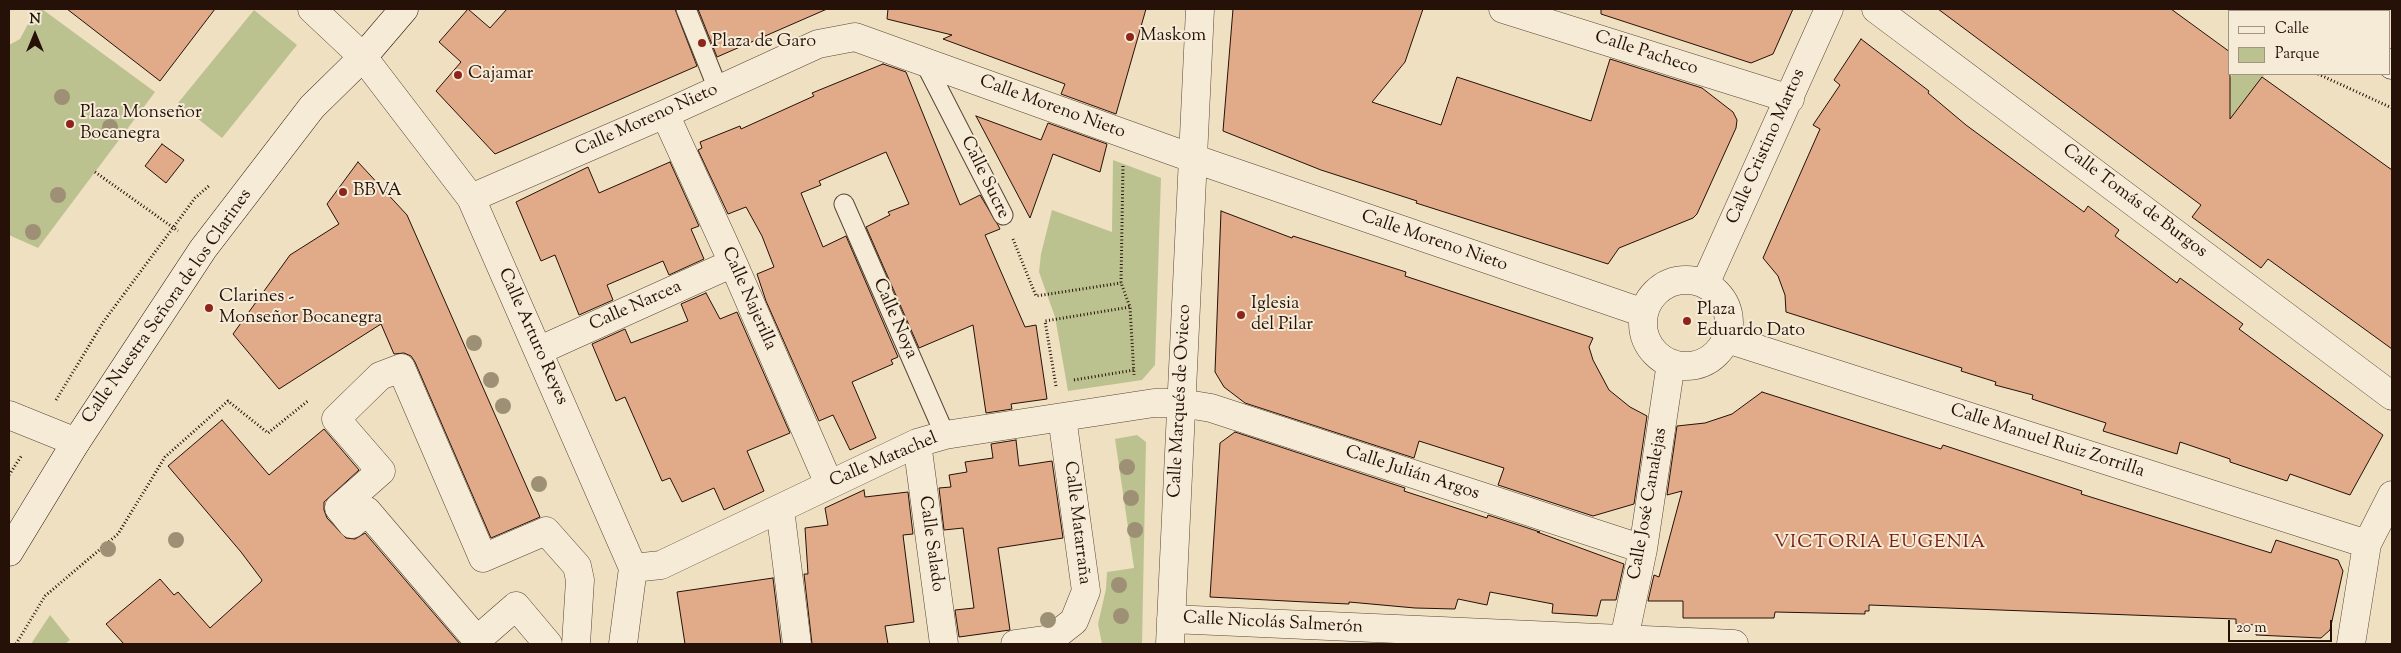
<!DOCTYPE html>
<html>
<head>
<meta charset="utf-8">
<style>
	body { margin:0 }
	#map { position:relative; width:2401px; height:653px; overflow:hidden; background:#efe0c1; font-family:"Sorts Mill Goudy",serif }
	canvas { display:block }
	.frame { position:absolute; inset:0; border:10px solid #251107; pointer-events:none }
	.legend { position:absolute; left:2228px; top:10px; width:162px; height:65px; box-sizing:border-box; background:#f5ebd7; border:1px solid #a29484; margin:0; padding:6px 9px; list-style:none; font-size:15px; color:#251107 }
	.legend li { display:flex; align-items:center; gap:10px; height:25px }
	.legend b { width:25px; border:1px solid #a29484 }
	.north { position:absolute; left:10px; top:10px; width:50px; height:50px; -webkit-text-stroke:4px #f5ebd7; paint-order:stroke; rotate:0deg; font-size:14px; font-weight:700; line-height:20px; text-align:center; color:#251107 }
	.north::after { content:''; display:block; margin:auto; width:18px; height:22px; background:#251107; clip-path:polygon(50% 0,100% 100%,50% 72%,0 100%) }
	.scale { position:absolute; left:2228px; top:620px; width:104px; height:22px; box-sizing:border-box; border:2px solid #251107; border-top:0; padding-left:6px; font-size:15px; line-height:18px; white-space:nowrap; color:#251107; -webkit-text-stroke:4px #f5ebd7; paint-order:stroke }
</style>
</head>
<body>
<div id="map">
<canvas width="2401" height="653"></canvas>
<div class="frame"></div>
<ul class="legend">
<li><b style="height:6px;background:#f5ebd7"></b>Calle</li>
<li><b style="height:14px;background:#bcc190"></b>Parque</li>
</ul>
<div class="north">N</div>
<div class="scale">20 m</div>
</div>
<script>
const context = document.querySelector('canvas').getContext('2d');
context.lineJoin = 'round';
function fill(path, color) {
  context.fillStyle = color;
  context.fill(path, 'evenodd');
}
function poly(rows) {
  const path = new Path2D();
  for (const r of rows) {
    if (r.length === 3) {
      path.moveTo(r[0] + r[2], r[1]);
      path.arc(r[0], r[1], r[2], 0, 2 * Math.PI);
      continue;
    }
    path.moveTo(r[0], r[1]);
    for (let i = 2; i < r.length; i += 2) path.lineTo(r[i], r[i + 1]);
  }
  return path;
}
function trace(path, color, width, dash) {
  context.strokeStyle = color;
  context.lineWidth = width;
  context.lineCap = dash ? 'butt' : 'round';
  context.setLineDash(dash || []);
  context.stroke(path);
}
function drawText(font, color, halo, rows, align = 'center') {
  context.font = font + ' "Sorts Mill Goudy",serif';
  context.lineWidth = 4;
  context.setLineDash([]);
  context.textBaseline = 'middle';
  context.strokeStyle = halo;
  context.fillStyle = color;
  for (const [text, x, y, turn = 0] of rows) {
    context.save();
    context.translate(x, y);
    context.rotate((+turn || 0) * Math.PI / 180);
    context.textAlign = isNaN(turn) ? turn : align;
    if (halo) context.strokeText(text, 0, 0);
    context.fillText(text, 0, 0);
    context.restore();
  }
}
const green = poly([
	[36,9,42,9,155,92,38,248,9,235,9,45,20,39],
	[254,10,297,45,222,138,178,103],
	[2233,74,2265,74,2209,146,2190,131],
	[1113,160,1161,178,1155,365,1142,380,1068,391,1055,317,1039,272,1041,254,1052,210,1112,232],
	[1137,435,1146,442,1142,644,1102,644,1098,624,1106,589,1107,572,1134,568,1115,439],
	[50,615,70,640,65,644,31,644]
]);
const building = poly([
	[67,9,215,9,160,81,67,9],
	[468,9,490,28,507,9,675,9,697,66,495,154,436,91,461,62,439,42,468,9],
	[698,9,827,9,717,57,698,9],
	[888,9,1146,9,1116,114,1061,94,1065,84,943,39,952,35,887,19,888,9],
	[1233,9,1423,9,1405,62,1372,102,1441,125,1457,77,1591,121,1610,59,1702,88,1733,112,1737,120,1736,128,1697,214,1693,218,1619,248,1608,264,1416,203,1417,201,1321,170,1223,131,1233,9],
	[1601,9,1793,9,1773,54,1751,63,1601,14,1601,9],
	[1938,9,2171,9,2230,52,2230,119,2262,77,2392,170,2392,349,2268,259,2261,268,2192,217,2201,205,1938,9],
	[1861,39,1929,91,1928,93,1966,125,2084,212,2088,206,2119,230,2115,236,2177,283,2180,278,2243,324,2239,329,2383,435,2350,495,2290,474,2287,481,2230,462,2230,459,2180,442,2177,454,2103,431,2106,423,2032,399,2033,395,1995,385,1996,382,1961,371,1962,368,1786,312,1785,295,1778,276,1763,258,1820,129,1813,125,1840,85,1834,80,1861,39],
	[883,64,906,72,960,205,980,195,998,225,1000,229,985,235,1025,327,1036,325,1047,399,1011,404,1012,409,986,413,973,325,919,348,866,227,890,215,888,212,909,204,886,152,819,181,821,185,801,193,823,247,846,236,898,357,891,360,893,364,852,382,876,438,850,450,833,415,819,421,766,301,757,274,774,267,762,236,746,207,728,214,698,150,702,148,700,142,740,126,741,129,814,96,812,93,883,64],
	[976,116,1041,140,1048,123,1107,144,1100,172,1053,154,1030,218,976,116],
	[162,144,184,160,166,183,145,166,162,144],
	[358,162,407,215,540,517,491,538,415,362,411,356,404,353,394,354,381,324,279,389,233,334,290,255,339,224,327,204,358,162],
	[670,162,699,226,691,229,704,259,669,275,663,261,607,285,613,300,579,315,555,255,541,261,516,202,588,167,599,193,670,162],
	[1221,211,1292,238,1293,236,1406,272,1405,276,1593,338,1589,347,1593,360,1609,390,1630,407,1647,416,1634,504,1593,516,1498,485,1504,468,1419,441,1414,458,1245,403,1224,387,1215,372,1221,211],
	[706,293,720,319,737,312,790,433,747,451,764,491,724,510,714,488,682,502,670,478,662,481,625,397,616,401,592,344,625,329,631,343,688,321,681,304,706,293],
	[1762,392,1941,449,1943,445,2082,491,2081,494,2271,553,2276,540,2338,560,2343,571,2330,630,2321,638,2256,635,2256,625,2236,624,2236,619,1869,605,1869,611,1865,611,1865,614,1775,612,1774,618,1683,618,1683,601,1648,601,1654,575,1659,577,1682,491,1667,495,1677,426,1705,423,1732,414,1762,392],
	[222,420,269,475,324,429,359,470,324,502,324,510,327,518,346,538,355,539,365,533,460,644,124,644,106,624,160,579,174,595,178,592,210,628,261,582,262,580,241,552,168,466,222,420],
	[1235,432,1405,488,1404,491,1456,508,1487,518,1488,515,1540,532,1537,532,1624,564,1616,600,1601,600,1597,616,1552,613,1553,604,1490,592,1487,605,1458,599,1455,609,1415,608,1349,602,1349,604,1306,602,1210,597,1220,443,1235,432],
	[1016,440,1019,466,1052,461,1063,538,998,548,1010,630,959,637,955,610,974,608,963,528,944,530,939,488,951,487,949,475,967,472,965,462,993,458,991,444,1016,440],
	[864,490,865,497,908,492,913,534,903,535,914,622,885,626,888,644,812,644,804,574,808,574,805,528,828,525,825,508,864,490],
	[773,578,781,644,685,644,677,592,773,578]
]);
const path = poly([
	[2243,9,2246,11],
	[2318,74,2392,108],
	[1123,166,1121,283,1130,307,1134,375],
	[95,172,178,231],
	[1013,239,1036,296,1121,283],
	[1074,380,1134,370],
	[1056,386,1045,321,1130,307],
	[56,400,104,321,195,198,210,185],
	[9,475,22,455],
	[16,644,45,596,118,534,165,457,228,401,268,433,309,400]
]);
const service = poly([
	[686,9,718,89],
	[925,63,1003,215],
	[844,204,945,435]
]);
const pedestrian = poly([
	[548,644,516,606,477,640,367,511,352,524,339,508,381,471,336,419,380,376,401,368,483,558,546,531,577,566,580,580,576,644]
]);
const minor = poly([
	[312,9,363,57,471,198,633,568,623,644],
	[1503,9,1790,99],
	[1876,9,2392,396],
	[665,114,733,263,829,484],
	[471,198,665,114,818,44,855,37,1192,158,1644,313],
	[1686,323,43],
	[1705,284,1829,9],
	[1727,339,2367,544],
	[538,351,733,263],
	[9,415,76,442],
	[917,443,944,644],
	[780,509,797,644],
	[633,568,661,565,917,443,945,435,1154,403,1181,403,1211,408,1643,549],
	[1171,619,1734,644],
	[1015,644,1051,639,1074,621,1086,591,1062,417],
	[1170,644,1200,9],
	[1623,644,1643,549,1671,363],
	[2351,644,2367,544,2392,495]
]);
const secondary = poly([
	[2330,9,2333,11],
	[2390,63,2392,65],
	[9,552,76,442,203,249,312,107,363,57,404,9]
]);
const trees = [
	[62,97],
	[110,127],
	[58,195],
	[33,232],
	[474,343],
	[491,380],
	[503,406],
	[1127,467],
	[539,484],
	[1131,498],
	[1135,530],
	[176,540],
	[108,549],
	[1119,585],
	[1121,616],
	[1048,620]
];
const markers = [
	[1130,37,5,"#8f2418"],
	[702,43,5,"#8f2418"],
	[458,75,5,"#8f2418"],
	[70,124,5,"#8f2418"],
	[343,192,5,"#8f2418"],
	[209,308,5,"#8f2418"],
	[1241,315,5,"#8f2418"],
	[1687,321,5,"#8f2418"]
];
const poiNames = [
	["Maskom",1140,37],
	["Plaza de Garo",712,43],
	["Cajamar",468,75],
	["Plaza Monseñor",80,114],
	["Bocanegra",80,135],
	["BBVA",353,192],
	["Clarines -",219,298],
	["Monseñor Bocanegra",219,319],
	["Iglesia",1251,305],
	["del Pilar",1251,326],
	["Plaza",1697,311],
	["Eduardo Dato",1697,332]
];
const streetNames = [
	["Calle Pacheco",1646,54,18],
	["Calle Moreno Nieto",1052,108,20],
	["Calle Moreno Nieto",647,121,-24],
	["Calle Cristino Martos",1767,147,-66],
	["Calle Sucre",984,178,64],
	["Calle Tomás de Burgos",2134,202,37],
	["Calle Moreno Nieto",1434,242,19],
	["Calle Najerilla",748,299,66],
	["Calle Nuestra Señora de los Clarines",168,307,-55],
	["Calle Narcea",636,307,-24],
	["Calle Noya",894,319,66],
	["Calle Arturo Reyes",532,337,66],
	["Calle Marqués de Ovieco",1181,401,-87],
	["Calle Manuel Ruiz Zorrilla",2047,442,18],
	["Calle Matachel",884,461,-23],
	["Calle Julián Argos",1412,474,18],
	["Calle José Canalejas",1649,504,-80],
	["Calle Matarraña",1076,523,83],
	["Calle Salado",930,544,82],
	["Calle Nicolás Salmerón",1273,624,3]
];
const neighbourhoodNames = [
	["VICTORIA EUGENIA",1880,544]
];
fill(green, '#bcc190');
fill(building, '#e1aa89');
trace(building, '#251107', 1);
trace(service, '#584536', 21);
trace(pedestrian, '#584536', 29);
trace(minor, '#584536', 29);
trace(secondary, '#251107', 29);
trace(path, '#251107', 3, [1, 2.5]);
trace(service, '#f5ebd7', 19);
trace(pedestrian, '#f5ebd7', 28);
trace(minor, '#f5ebd7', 28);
trace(secondary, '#f5ebd7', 28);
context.fillStyle = '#9d9075';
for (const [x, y] of trees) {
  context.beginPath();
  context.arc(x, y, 8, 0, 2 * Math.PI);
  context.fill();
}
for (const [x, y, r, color] of markers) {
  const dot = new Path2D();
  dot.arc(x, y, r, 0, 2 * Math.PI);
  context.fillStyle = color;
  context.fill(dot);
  trace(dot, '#f5ebd7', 2);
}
drawText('18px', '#251107', '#f5ebd7', poiNames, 'left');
drawText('18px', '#251107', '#f5ebd7', streetNames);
context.letterSpacing = '1px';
drawText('19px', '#7a1f14', '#f5ebd7', neighbourhoodNames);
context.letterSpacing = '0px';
</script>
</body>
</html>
